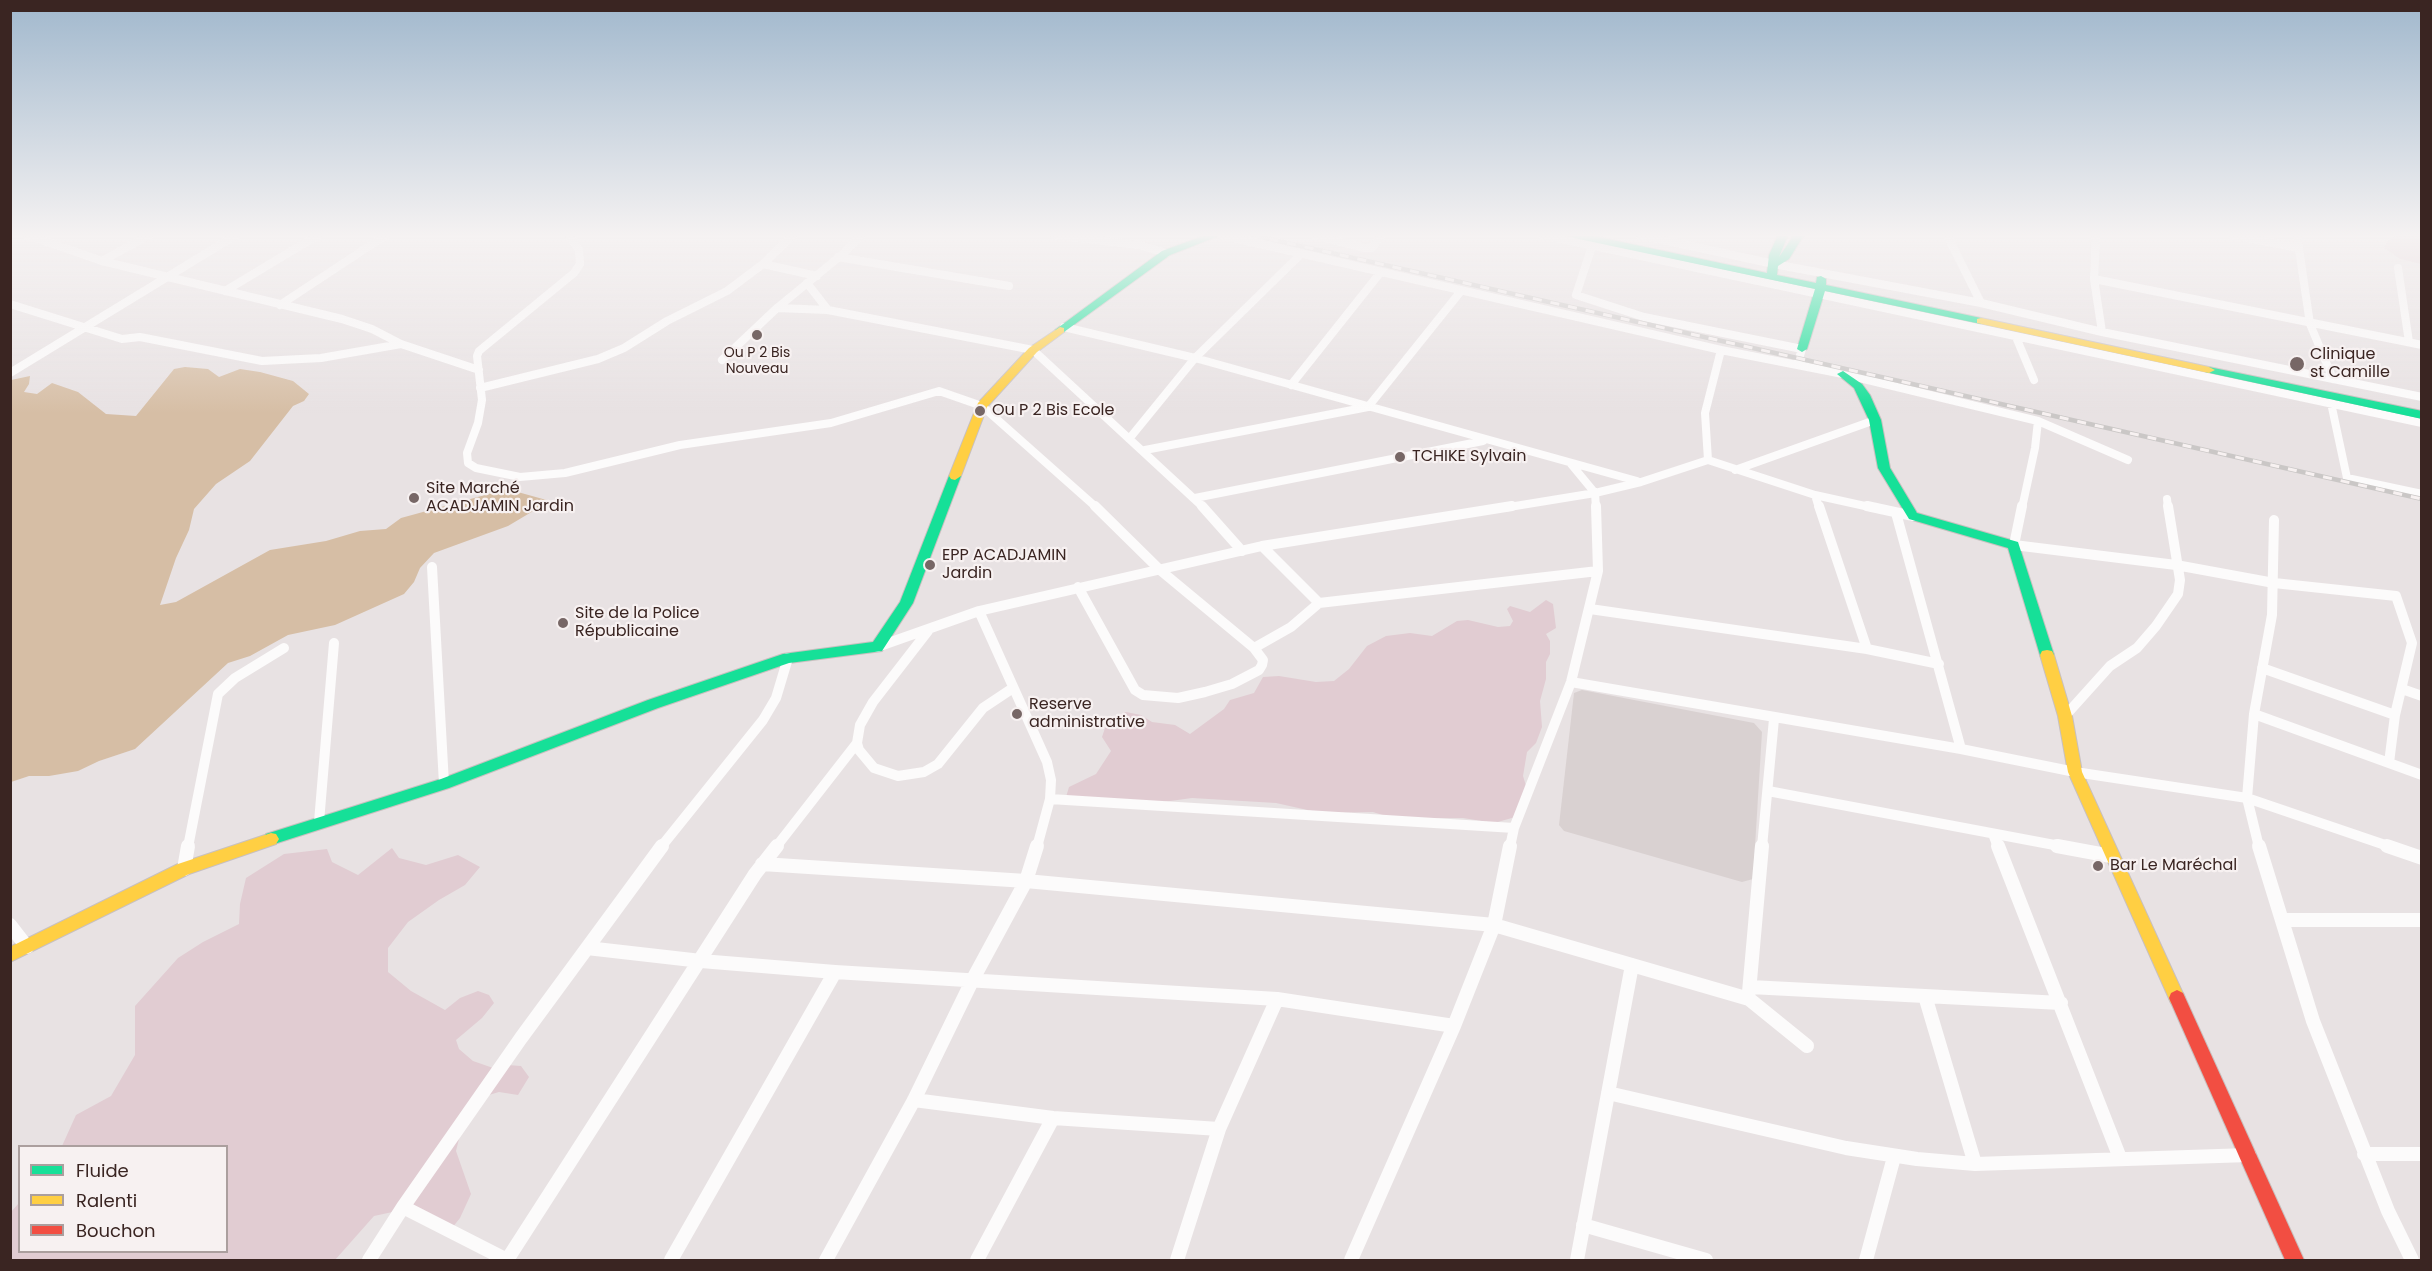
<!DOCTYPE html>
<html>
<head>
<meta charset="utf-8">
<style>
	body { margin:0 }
	#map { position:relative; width:2432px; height:1271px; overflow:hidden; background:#e8e2e3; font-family:Poppins,sans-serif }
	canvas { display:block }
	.frame { position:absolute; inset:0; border:12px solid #3a2522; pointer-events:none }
	.legend { position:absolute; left:18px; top:1145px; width:210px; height:108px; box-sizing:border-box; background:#f7f1f1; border:2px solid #ab9f9e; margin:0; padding:8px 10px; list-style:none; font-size:18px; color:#3a2522 }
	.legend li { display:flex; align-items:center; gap:12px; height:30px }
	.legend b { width:30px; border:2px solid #ab9f9e }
</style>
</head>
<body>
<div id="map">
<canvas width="2432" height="1271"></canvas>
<div class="frame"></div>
<ul class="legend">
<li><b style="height:8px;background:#16e098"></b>Fluide</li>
<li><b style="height:8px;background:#ffcf43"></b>Ralenti</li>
<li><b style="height:8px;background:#f24e42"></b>Bouchon</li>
</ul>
</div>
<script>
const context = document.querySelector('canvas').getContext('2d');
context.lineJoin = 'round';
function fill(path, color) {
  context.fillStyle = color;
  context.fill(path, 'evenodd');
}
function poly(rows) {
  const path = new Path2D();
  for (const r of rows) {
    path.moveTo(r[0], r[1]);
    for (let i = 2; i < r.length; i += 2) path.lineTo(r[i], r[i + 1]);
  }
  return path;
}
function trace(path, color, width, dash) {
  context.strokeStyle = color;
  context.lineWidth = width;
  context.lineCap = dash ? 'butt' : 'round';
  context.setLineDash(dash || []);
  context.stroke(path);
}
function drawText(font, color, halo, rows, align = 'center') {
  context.font = font + ' Poppins,sans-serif';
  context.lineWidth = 4.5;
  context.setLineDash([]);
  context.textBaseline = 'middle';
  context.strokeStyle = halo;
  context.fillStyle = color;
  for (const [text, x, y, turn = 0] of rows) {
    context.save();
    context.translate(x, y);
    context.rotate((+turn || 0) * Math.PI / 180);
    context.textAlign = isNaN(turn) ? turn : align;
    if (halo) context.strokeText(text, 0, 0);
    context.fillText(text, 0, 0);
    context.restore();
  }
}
const built = poly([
	[1582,690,1754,723,1762,732,1753,879,1742,882,1564,831,1559,825,1574,693]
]);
const green = poly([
	[2398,235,2421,235,2421,264,2400,259,2384,248,2387,241],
	[1546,600,1553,604,1556,628,1546,634,1550,641,1550,654,1546,662,1546,679,1540,701,1542,727,1536,743,1527,752,1523,776,1527,789,1519,816,1494,823,1463,818,1392,818,1373,812,1321,813,1276,803,1192,798,1156,803,1066,797,1069,787,1096,774,1111,751,1102,737,1107,722,1114,717,1126,712,1141,715,1152,722,1175,725,1190,734,1224,709,1230,700,1254,693,1263,677,1279,676,1316,682,1334,681,1349,669,1367,646,1386,636,1410,633,1432,636,1457,621,1468,620,1498,627,1510,626,1513,621,1507,609,1510,606,1530,612],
	[392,848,399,858,426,865,458,855,480,867,465,885,439,900,408,922,388,948,388,972,411,991,445,1010,460,998,478,991,489,995,494,1003,482,1018,456,1040,459,1049,473,1061,496,1069,507,1065,521,1066,529,1077,518,1095,499,1092,482,1097,461,1131,456,1151,471,1194,460,1218,448,1233,411,1208,374,1216,335,1260,11,1260,10,1213,19,1203,20,1252,226,1252,226,1146,62,1146,76,1115,111,1096,135,1055,135,1006,178,958,203,942,239,924,240,904,246,878,284,854,327,849,332,862,358,875]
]);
const water = poly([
	[185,367,208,369,219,377,240,369,260,372,293,381,309,394,304,401,293,406,250,461,216,484,194,509,189,530,176,558,160,605,176,602,270,550,326,541,360,531,386,529,401,518,507,489,550,501,508,526,434,553,420,568,414,582,404,594,335,625,288,635,250,656,228,663,135,749,99,761,78,771,49,776,29,776,11,782,11,380,30,376,29,384,24,392,37,394,52,383,78,392,106,414,136,416,174,369]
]);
const streetFar2 = poly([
	[27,235,102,261,342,319,372,329,401,344,479,370],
	[569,235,579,250,580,264,574,273,479,351,477,356,482,400,478,423,467,453,468,463,476,468,520,477,565,473,680,445,831,423,939,391,982,406,1097,508],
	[1054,235,1139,245,1166,253],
	[1221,235,1721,350,1843,374,2038,421,2128,460],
	[1314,235,1365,248,1372,248,1381,235],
	[1543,235,2422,423],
	[1640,235,1774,264,1981,303,2102,332,2422,397],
	[1947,235,1981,303],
	[2096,235,2094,279,2102,332],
	[2233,235,2299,248],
	[2297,235,2310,324,2333,379],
	[1592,246,1576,295,1644,317,1802,349,1797,365],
	[838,257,1009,286],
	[102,261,149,235],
	[763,264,817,276],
	[2398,268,2409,342],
	[2094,279,2422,345],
	[807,283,828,310],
	[225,291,318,235],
	[10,304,122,339,140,337,262,361,321,358,401,344],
	[280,305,386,235],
	[777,308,828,310,1033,350,1204,508],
	[1064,327,1195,358,1637,481],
	[2016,337,2034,380],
	[722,360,777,308,844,253,861,235],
	[10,373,236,235],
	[1291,385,1380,273],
	[480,388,598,359,624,348,667,321,727,291,763,264,793,235],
	[2331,403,2347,478,2422,494],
	[1129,439,1195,358,1300,255],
	[1145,450,1368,407,1461,291],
	[1708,460,1705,413,1721,350],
	[1571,464,1595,493,1596,508],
	[1735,470,1875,420],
	[1815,495,1819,508],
	[1195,498,1483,441],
	[2167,499,2168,508],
	[1503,508,1595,493,1641,482,1708,460,1815,495,1874,508],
	[2022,508,2035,448,2038,421]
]);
const streetFar1 = poly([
	[1202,506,1242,551],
	[1819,506,1867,649],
	[1867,506,1913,516],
	[2022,506,2014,545,2176,565,2274,583,2396,596,2412,643,2395,715,2389,763],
	[1896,513,1961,749],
	[1262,546,1319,603],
	[432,567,444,784],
	[1078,587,1135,690,1143,695,1178,698,1205,692,1232,684,1259,670,1262,665,1263,660,1254,648,1160,570,1095,506],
	[1590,609,1867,649,1939,664],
	[979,611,1047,762,1051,780,1050,799,1037,847],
	[928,631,873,702,860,725,857,743,859,750,874,768,898,776,924,772,938,764,983,708,1013,688],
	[877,647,979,611,1262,546,1512,506],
	[1254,648,1291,627,1319,603,1598,571],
	[2262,668,2395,715],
	[1571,682,1961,749,2075,772,2247,798,2391,847],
	[2402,689,2422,696],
	[2254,714,2422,775],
	[2065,716,2110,666,2137,648,2156,626,2178,594,2180,580,2168,506],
	[1768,791,2065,847],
	[1050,799,1514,828],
	[319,822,334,643],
	[1993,834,1998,847],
	[188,847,218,694,235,678,284,648],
	[661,847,763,720,776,698,788,658],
	[776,847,857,743],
	[1510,847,1514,828,1571,682,1598,571,1596,506],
	[1762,847,1774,719],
	[2259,847,2247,798,2254,714,2272,615,2274,520]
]);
const street = poly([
	[1998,846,2120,1158],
	[2057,846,2111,856],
	[2259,846,2313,1021,2388,1211,2412,1260],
	[2387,846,2422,858],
	[762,864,1026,881,1494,925,1749,999,1807,1046],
	[184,869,188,846],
	[2283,920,2422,920],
	[10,925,27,947],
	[587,948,701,961,835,972,1277,999,1454,1026],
	[1750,987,2061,1003],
	[1749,992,1762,846],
	[1925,996,1975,1164],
	[1608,1093,1846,1148,1917,1159,1975,1164,2249,1155],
	[914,1100,1053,1118,1219,1129],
	[2364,1154,2422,1154],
	[403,1207,507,1260],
	[1583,1225,1706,1260],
	[369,1260,403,1207,521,1038,662,846],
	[507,1260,755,874,777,846],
	[671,1260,835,972],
	[826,1260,914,1100,973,979,1026,881,1037,846],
	[977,1260,1053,1118],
	[1177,1260,1219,1129,1277,999],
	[1351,1260,1454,1026,1494,925,1510,846],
	[1577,1260,1632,965],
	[1866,1260,1894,1157]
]);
const fast = poly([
	[1206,235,1221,235,1170,255,1064,332,1056,332,1055,330,1162,251,1206,235],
	[1569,235,1589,235,1767,273,1769,255,1778,235,1788,235,1779,257,1794,235,1804,235,1789,259,1778,266,1777,275,1816,283,1817,277,1821,276,1826,279,1826,285,1981,318,1986,321,1981,324,1825,291,1807,349,1802,352,1797,349,1815,289,1574,238,1569,235],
	[2209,367,2422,411,2422,419,2205,372,2205,368,2209,367],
	[1843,371,1862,384,1870,395,1881,420,1890,468,1917,513,2018,542,2054,655,2052,659,2042,659,2040,655,2008,548,1909,519,1878,468,1869,420,1854,388,1837,374,1843,371],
	[955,472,961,476,913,603,882,651,789,663,658,708,449,788,271,845,266,844,263,839,266,834,441,779,648,700,783,654,873,642,900,602,949,476,955,472]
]);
const slow = poly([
	[1981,318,2209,367,2215,370,2209,373,1977,323,1977,319,1981,318],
	[1060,327,1064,328,1064,332,1037,352,987,407,961,476,955,480,951,479,949,476,978,403,1029,348,1060,327],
	[2047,650,2052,651,2054,655,2072,716,2082,772,2185,998,2183,1003,2177,1006,2171,1003,2068,772,2058,716,2040,655,2042,651,2047,650],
	[271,833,276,834,279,839,276,844,189,874,10,962,10,947,178,864,271,833]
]);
const jam = poly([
	[2177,990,2183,993,2304,1260,2285,1260,2169,998,2171,993,2177,990]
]);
const rail = poly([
	[1252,235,2422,499]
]);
const markers = [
	[757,335,6,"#776766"],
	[2297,364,8,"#776766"],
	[980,411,6,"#776766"],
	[1400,457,6,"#776766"],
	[414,498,6,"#776766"],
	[930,565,6,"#776766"],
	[563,623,6,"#776766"],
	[1017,714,6,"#776766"],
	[2098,866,6,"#776766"]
];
const farPoinames = [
	["Ou P 2 Bis",757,353],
	["Nouveau",757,369]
];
const poiNames = [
	["Clinique",2310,355],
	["st Camille",2310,373],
	["Ou P 2 Bis Ecole",992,411],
	["TCHIKE Sylvain",1412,457],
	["Site Marché",426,489],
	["ACADJAMIN Jardin",426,507],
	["EPP ACADJAMIN",942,556],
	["Jardin",942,574],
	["Site de la Police",575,614],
	["Républicaine",575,632],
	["Reserve",1029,705],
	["administrative",1029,723],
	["Bar Le Maréchal",2110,866]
];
fill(built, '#d9d1d1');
fill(green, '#e1ccd2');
fill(water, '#d6bea5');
trace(fast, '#c8c0bf', 2);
trace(slow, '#c8c0bf', 2);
trace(jam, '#c8c0bf', 2);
trace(streetFar2, '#fcfbfb', 8);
trace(streetFar1, '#fcfbfb', 10);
trace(street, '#fcfbfb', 14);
fill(fast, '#16e098');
fill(slow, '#ffcf43');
fill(jam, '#f24e42');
trace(rail, '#cac7c6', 4.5);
trace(rail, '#f7f1f1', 3, [9]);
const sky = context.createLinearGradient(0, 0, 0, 413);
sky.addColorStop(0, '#a1b8cd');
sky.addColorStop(0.57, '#f5f2f2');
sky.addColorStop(1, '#f5f2f200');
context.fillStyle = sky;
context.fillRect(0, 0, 2432, 413);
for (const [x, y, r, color] of markers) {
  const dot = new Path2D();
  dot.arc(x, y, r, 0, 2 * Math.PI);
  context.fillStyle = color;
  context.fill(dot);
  trace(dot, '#f7f1f1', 2);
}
drawText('14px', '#3a2522', '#f7f1f1', farPoinames);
drawText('16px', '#3a2522', '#f7f1f1', poiNames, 'left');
</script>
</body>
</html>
